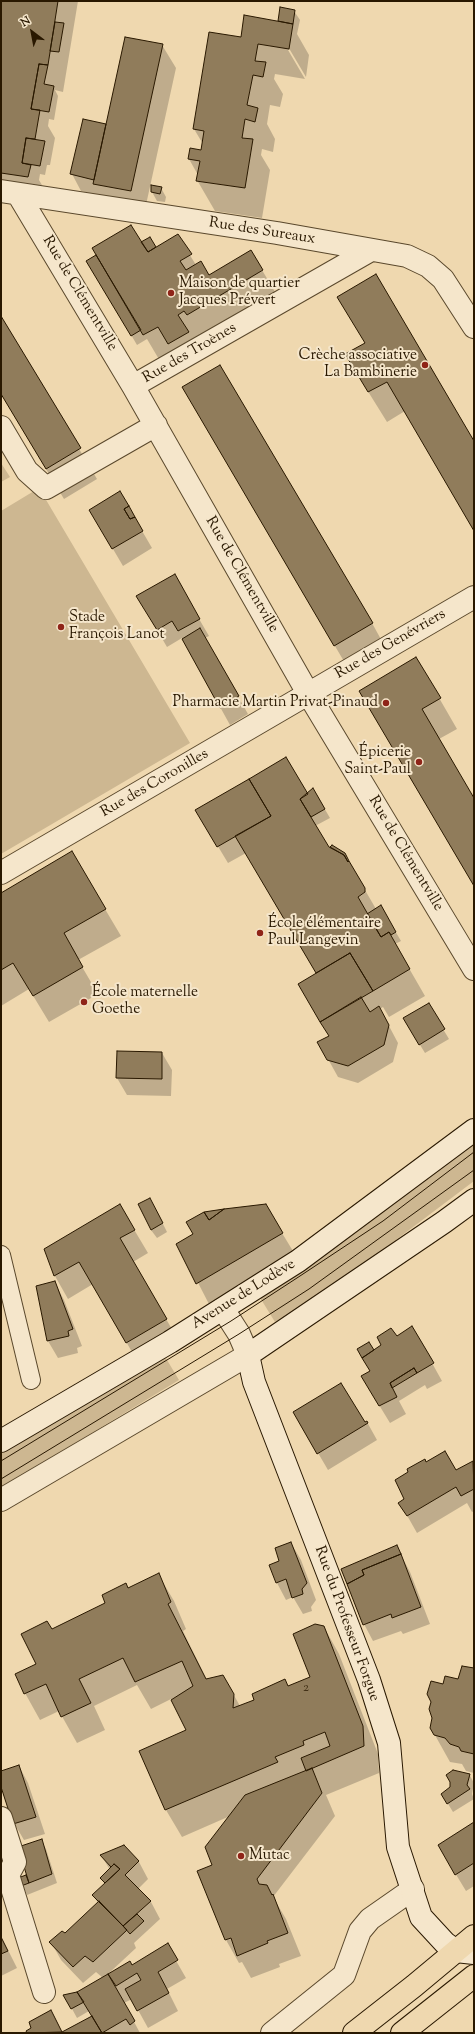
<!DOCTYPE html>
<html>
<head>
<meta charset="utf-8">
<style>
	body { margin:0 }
	#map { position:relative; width:475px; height:2034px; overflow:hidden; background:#efd8af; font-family:"Sorts Mill Goudy",serif }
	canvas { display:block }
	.frame { position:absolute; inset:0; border:2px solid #291800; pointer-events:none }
	.north { position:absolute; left:12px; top:12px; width:40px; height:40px; -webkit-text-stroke:3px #f5e6cb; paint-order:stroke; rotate:328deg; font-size:11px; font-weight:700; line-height:16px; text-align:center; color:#291800 }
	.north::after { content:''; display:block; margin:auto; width:14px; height:18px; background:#291800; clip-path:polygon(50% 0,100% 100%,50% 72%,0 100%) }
</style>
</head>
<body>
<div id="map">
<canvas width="475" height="2034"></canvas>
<div class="frame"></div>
<div class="north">N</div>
</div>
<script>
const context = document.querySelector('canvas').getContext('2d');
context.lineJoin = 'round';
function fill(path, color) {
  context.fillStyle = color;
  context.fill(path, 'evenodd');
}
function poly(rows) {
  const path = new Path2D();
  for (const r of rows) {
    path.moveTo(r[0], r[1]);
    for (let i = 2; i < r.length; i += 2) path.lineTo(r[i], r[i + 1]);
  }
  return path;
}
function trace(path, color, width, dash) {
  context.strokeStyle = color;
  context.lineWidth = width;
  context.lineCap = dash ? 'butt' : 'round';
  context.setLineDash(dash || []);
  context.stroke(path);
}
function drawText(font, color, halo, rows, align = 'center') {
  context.font = font + ' "Sorts Mill Goudy",serif';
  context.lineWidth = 4;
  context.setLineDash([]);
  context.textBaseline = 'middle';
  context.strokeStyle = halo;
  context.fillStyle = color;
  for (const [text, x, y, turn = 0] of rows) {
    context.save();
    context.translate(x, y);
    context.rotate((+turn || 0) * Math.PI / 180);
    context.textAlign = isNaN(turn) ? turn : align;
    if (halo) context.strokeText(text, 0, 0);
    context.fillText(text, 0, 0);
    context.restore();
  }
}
const green = poly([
	[1,463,10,477,1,482],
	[39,488,190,743,1,854,1,511],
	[474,1141,474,1181,327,1292,275,1322,259,1296],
	[164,1355,179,1380,1,1488,1,1454]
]);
const shadow = poly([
	[1,1,78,1,63,92,55,90,58,96,54,120,49,119,48,126,55,138,50,165,47,165,45,175,40,174,39,180,46,192,1,197],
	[281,9,294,11,300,20,297,34,309,55,306,77,290,50,288,50,305,79,275,74,274,79,283,94,280,107,270,105,267,124,275,139,273,152,262,149,261,155,270,170,262,218,215,211,197,180,198,175,189,159,202,151,203,144,194,129,242,38,279,22],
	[162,45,176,68,144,214,101,196,81,191,72,174],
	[161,188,166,197,165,202,157,201,152,192],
	[178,236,196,265,209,276,262,270,278,297,193,342,203,359,184,370,174,353,160,361,147,339,137,345,88,261,97,255,141,243,149,238,155,248],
	[1,318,97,479,64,499,1,394],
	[366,344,474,443,474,529,405,411,387,422,364,385],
	[201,418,372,623,389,654,352,675],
	[120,493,152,548,123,566,90,510],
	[174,576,209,636,205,638,248,714,230,725,182,638,167,647,147,613],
	[416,658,457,729,439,739,474,800,474,884,378,721],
	[313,789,330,818,315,826,328,848,333,851,331,847,344,854,376,909,381,907,401,941,395,944,425,996,389,1017,383,1007,380,1009,398,1043,393,1062,358,1083,338,1077,328,1059,330,1036,317,974,246,853,228,863,196,810,306,793],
	[1,894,105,909,121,936,78,960,98,994,49,1022,29,989,1,1006],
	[428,1004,449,1039,425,1053,404,1019],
	[162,1053,172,1070,171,1096,127,1095,117,1078],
	[120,1206,148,1253,133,1262,180,1343,140,1366,93,1284,68,1299,55,1276,45,1249],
	[155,1208,167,1232,157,1238,151,1230],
	[282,1233,296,1256,210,1306,178,1244],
	[55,1283,64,1300,82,1346,77,1348,78,1353,58,1358,48,1341],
	[412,1327,442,1381,427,1389,425,1385,399,1401,406,1414,390,1423,362,1377,370,1371,373,1351],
	[294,1412,364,1424,367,1422,377,1440,328,1470],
	[472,1462,474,1465,474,1511,472,1512,467,1503,417,1533,400,1503,406,1499,409,1473,426,1463,456,1472],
	[291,1543,301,1560,316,1600,311,1607,312,1611,303,1614,293,1597,286,1600,277,1583,280,1561],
	[401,1555,410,1572,430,1624,403,1634,401,1631,373,1641,364,1624],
	[158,1574,174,1601,186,1629,183,1631,207,1680,223,1676,240,1706,311,1678,324,1627,339,1654,378,1754,379,1773,326,1795,335,1816,273,1897,286,1919,301,1956,279,1964,280,1967,251,1978,242,1962,239,1963,226,1940,213,1865,230,1816,182,1837,166,1810,140,1751,188,1731,171,1699,151,1709,137,1685,94,1706,105,1730,77,1743,59,1711,40,1720,25,1693,51,1630,106,1603,128,1589],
	[474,1669,474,1773,466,1771,462,1764,450,1762,431,1728,444,1685,459,1680],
	[19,1766,28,1783,45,1834,24,1840,14,1823,1,1784,1,1772],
	[469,1774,474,1783,472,1794,474,1799,453,1812,442,1794,449,1789,451,1784],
	[474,1823,474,1886,466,1891,449,1863],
	[41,1840,46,1849,57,1883,27,1895,19,1878,27,1875],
	[124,1846,139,1862,148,1879,138,1889,151,1902,160,1919,134,1943,136,1948,108,1974,130,1963,132,1966,167,1945,186,1978,167,1989,178,2011,148,2028,132,1999,124,2003,140,2033,63,2033,93,2016,89,2011,77,2018,65,1996,78,1993,103,1978,96,1972,83,1983,61,1960,51,1942,65,1935,98,1903,93,1895,105,1884,101,1878,110,1870,101,1855],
	[1,1936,17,1968,1,1976],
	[56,2020,62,2033,29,2033,28,2031]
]);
const building = poly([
	[1,1,58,1,48,65,39,64,31,109,40,110,35,139,26,138,22,163,31,165,28,177,1,173,1,1],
	[280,7,295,10,293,24,278,21,280,7],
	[244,15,293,24,289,49,258,44,255,61,266,62,263,77,253,75,247,105,258,108,255,122,245,119,242,138,253,139,245,188,196,181,200,161,188,159,190,148,201,150,204,131,193,129,209,32,241,37,244,15],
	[55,22,64,23,59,52,50,51,55,22],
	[125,37,163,44,131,191,93,184,125,37],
	[39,64,48,65,44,84,54,86,49,112,31,109,39,64],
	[83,119,106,124,94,180,70,174,83,119],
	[26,138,45,141,40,166,22,163,26,138],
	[151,185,162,187,160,194,151,192,151,185],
	[131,225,148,252,178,234,192,254,180,261,186,270,201,261,209,275,251,250,263,270,187,315,184,311,178,315,189,332,168,344,158,327,143,335,92,248,131,225],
	[150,237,156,247,148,252,141,242,150,237],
	[96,255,141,330,131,336,86,261,96,255],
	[376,274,474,441,474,531,387,382,368,392,345,354,365,343,337,297,376,274],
	[1,316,81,448,46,469,1,394,1,316],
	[220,365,373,623,334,646,182,387,220,365],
	[120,491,129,506,124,509,130,519,135,517,143,531,112,549,89,510,120,491],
	[129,506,135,517,130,519,124,509,129,506],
	[175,574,200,619,178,631,172,621,157,630,136,596,175,574],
	[200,628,239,696,220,708,182,639,200,628],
	[416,657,441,698,422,709,474,798,474,886,359,691,416,657],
	[286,757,308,794,300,799,329,847,344,855,348,862,349,861,365,888,365,892,358,897,381,937,389,932,410,969,373,991,350,953,316,973,235,836,271,816,249,779,286,757],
	[249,779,271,816,217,847,195,810,249,779],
	[313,788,325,809,311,817,300,799,313,788],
	[332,845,345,853,349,861,348,862,344,855,330,847,332,845],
	[72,851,106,909,64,933,83,967,33,996,13,963,1,970,1,893,72,851],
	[381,905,396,932,391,935,389,932,381,937,367,914,381,905],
	[350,953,373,991,320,1022,298,984,350,953],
	[361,997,370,1012,379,1006,389,1025,384,1045,348,1066,327,1060,317,1042,329,1036,320,1022,361,997],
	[429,1003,445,1029,419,1045,403,1018,429,1003],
	[117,1051,162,1052,162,1079,116,1078,117,1051],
	[150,1198,163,1223,151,1230,138,1204,150,1198],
	[120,1204,135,1230,120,1238,167,1319,126,1343,79,1262,54,1276,44,1249,120,1204],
	[266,1204,283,1233,196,1284,176,1244,193,1234,186,1222,204,1212,209,1220,224,1209,266,1204],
	[224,1209,209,1220,204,1212,224,1209],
	[55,1281,73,1329,68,1331,69,1336,47,1341,36,1286,55,1281],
	[412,1326,434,1363,417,1373,414,1368,390,1383,397,1397,379,1406,361,1376,370,1371,362,1358,381,1345,377,1337,391,1328,397,1336,412,1326],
	[369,1342,374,1350,362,1358,357,1349,369,1342],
	[414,1368,417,1373,392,1388,390,1383,414,1368],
	[341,1383,365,1422,367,1421,368,1423,317,1454,293,1412,341,1383],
	[445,1451,456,1470,473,1461,474,1489,461,1496,456,1487,407,1516,398,1503,404,1499,395,1480,408,1472,407,1469,425,1459,426,1462,445,1451],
	[291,1542,307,1583,302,1589,303,1594,292,1598,286,1579,276,1583,269,1565,279,1561,275,1548,291,1542],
	[397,1545,401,1554,362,1570,364,1575,347,1584,341,1569,397,1545],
	[401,1554,421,1607,392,1618,391,1614,363,1625,347,1584,364,1575,362,1570,401,1554],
	[159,1573,171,1602,168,1604,206,1679,223,1675,234,1694,233,1708,254,1700,252,1694,285,1679,288,1686,310,1677,293,1634,315,1624,324,1626,363,1726,364,1746,306,1771,301,1758,330,1746,325,1732,303,1741,304,1745,275,1757,278,1762,165,1810,139,1751,186,1730,171,1700,193,1686,182,1661,135,1682,123,1658,79,1679,91,1703,61,1717,46,1684,24,1694,15,1674,36,1664,21,1634,47,1621,52,1629,105,1603,102,1595,126,1583,128,1588,159,1573],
	[462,1666,474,1668,474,1754,461,1751,459,1747,450,1744,445,1738,434,1735,430,1728,432,1718,429,1709,431,1702,427,1694,431,1681,443,1684,445,1676,458,1679,462,1666],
	[19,1765,36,1817,13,1824,1,1787,1,1771,19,1765],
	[312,1768,322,1793,257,1879,259,1884,267,1885,272,1895,273,1894,288,1933,267,1941,268,1943,237,1956,231,1938,225,1940,197,1871,212,1865,205,1847,245,1795,312,1768],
	[453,1770,470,1774,467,1785,470,1789,447,1804,441,1794,450,1787,450,1782,446,1775,453,1770],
	[474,1822,474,1863,455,1875,438,1845,474,1822],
	[42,1839,52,1874,29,1883,18,1847,42,1839],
	[124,1845,139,1861,125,1875,151,1901,123,1926,92,1895,120,1869,114,1864,111,1867,100,1855,124,1845],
	[114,1864,120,1869,105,1883,100,1878,114,1864],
	[26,1875,29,1883,21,1886,18,1878,26,1875],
	[99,1901,127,1930,93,1962,85,1956,73,1967,49,1942,62,1931,65,1933,99,1901],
	[137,1914,144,1921,130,1934,123,1926,137,1914],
	[1,1937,8,1951,1,1954,1,1937],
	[168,1943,178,1960,158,1972,169,1993,137,2011,125,1989,141,1980,137,1973,116,1986,108,1974,130,1961,132,1965,168,1943],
	[108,1974,135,2021,130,2025,126,2019,102,2033,77,1992,108,1974],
	[77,1992,84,2002,71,2009,63,1995,77,1992],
	[51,2010,62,2032,27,2033,26,2031,31,2028,29,2022,51,2010],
	[92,2016,102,2033,61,2033,62,2032,92,2016]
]);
const lane = poly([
	[1,1255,31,1380]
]);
const street = poly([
	[1,191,277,233,407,256,428,266,443,279,474,327],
	[18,194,133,386,309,695,474,969],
	[133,386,371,250],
	[1,427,27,471,46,488,156,425],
	[1,873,474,597],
	[1,1500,248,1355,239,1334,223,1309],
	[1,1818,15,1862,8,1875,1,1878],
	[8,1875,44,1992],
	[272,2033,344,1975,360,1931,370,1919,413,1889]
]);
const secondary = poly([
	[474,1200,444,1222,248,1355,254,1382,369,1680,389,1743,398,1847,421,1917,445,1943,456,1951,474,1953],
	[1,1441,170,1342,298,1261,474,1130]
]);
const primary = poly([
	[354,2033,414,1986,474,1936],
	[402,2033,474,1976]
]);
const tram = poly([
	[1,1461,231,1321,300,1276,383,1221,474,1152],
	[1,1479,239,1334,309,1289,474,1170]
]);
const markers = [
	[171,293,4,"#8f2418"],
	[425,365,4,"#8f2418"],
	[61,627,4,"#8f2418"],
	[386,703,4,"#8f2418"],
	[419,762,4,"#8f2418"],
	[260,933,4,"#8f2418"],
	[84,1002,4,"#8f2418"],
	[241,1856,4,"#8f2418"]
];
const numberNames = [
	["2",306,1689]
];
const streetNames = [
	["Rue des Sureaux",262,232,9],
	["Rue de Clémentville",79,294,59],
	["Rue des Troènes",190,354,-30],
	["Rue de Clémentville",241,575,60],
	["Rue des Genévriers",391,645,-30],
	["Rue des Coronilles",155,784,-30],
	["Rue de Clémentville",405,854,59],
	["Avenue de Lodève",244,1295,-32],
	["Rue du Professeur Forgue",346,1624,70]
];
const poiNames = [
	["Maison de quartier",179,284],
	["Jacques Prévert",179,301],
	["Crèche associative",417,356,"right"],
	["La Bambinerie",417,373,"right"],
	["Stade",69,618],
	["François Lanot",69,635],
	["Pharmacie Martin Privat-Pinaud",378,703,"right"],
	["Épicerie",411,753,"right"],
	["Saint-Paul",411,770,"right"],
	["École élémentaire",268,924],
	["Paul Langevin",268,941],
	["École maternelle",92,993],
	["Goethe",92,1010],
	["Mutac",249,1856]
];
fill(green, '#cdb791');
fill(shadow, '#0003');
fill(building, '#907c5b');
trace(building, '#291800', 1);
trace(lane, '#5a482c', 20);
trace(street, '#5a482c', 24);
trace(secondary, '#291800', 24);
trace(primary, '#291800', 24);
trace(lane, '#f5e6cb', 18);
trace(street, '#f5e6cb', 22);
trace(secondary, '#f5e6cb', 22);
trace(primary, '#efd8af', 22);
trace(tram, '#291800', 1);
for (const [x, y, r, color] of markers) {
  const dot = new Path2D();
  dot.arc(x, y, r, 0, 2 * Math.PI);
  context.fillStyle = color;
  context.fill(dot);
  trace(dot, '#f5e6cb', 1.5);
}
drawText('13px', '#433117', null, numberNames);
drawText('15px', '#291800', '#f5e6cb', streetNames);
drawText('15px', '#291800', '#f5e6cb', poiNames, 'left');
</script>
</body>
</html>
